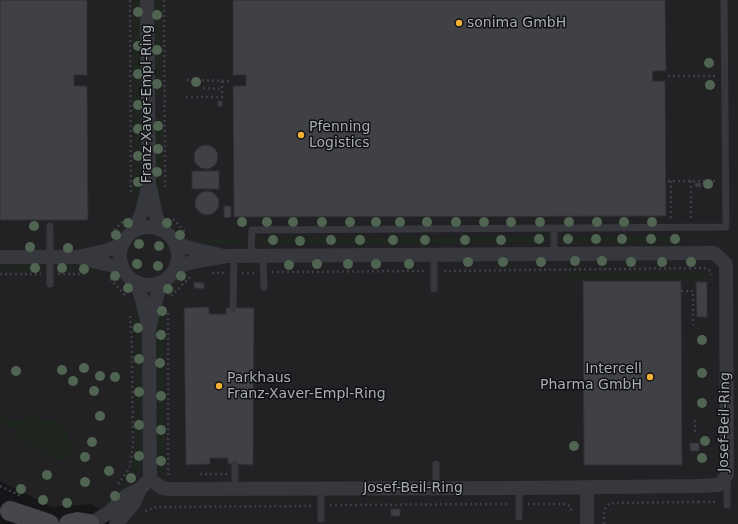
<!DOCTYPE html>
<html>
<head>
<meta charset="utf-8">
<style>
	body { margin:0 }
	canvas { display:block; background:#161618 }
</style>
</head>
<body>
<canvas width="738" height="524"></canvas>
<script>
const context = document.querySelector('canvas').getContext('2d');
context.lineJoin = 'round';
function fill(path, color) {
  context.fillStyle = color;
  context.fill(path, 'evenodd');
}
function poly(rows) {
  const path = new Path2D();
  for (const r of rows) {
    if (r.length === 3) {
      path.moveTo(r[0] + r[2], r[1]);
      path.arc(r[0], r[1], r[2], 0, 2 * Math.PI);
      continue;
    }
    path.moveTo(r[0], r[1]);
    for (let i = 2; i < r.length; i += 2) path.lineTo(r[i], r[i + 1]);
  }
  return path;
}
function trace(path, color, width, dash) {
  context.strokeStyle = color;
  context.lineWidth = width;
  context.lineCap = dash ? 'butt' : 'round';
  context.setLineDash(dash || []);
  context.stroke(path);
}
function drawText(font, color, halo, rows, align = 'center') {
  context.font = font + ' "DejaVu Sans",sans-serif';
  context.lineWidth = 3;
  context.setLineDash([]);
  context.textBaseline = 'middle';
  context.strokeStyle = halo;
  context.fillStyle = color;
  for (const [text, x, y, turn = 0] of rows) {
    context.save();
    context.translate(x, y);
    context.rotate((+turn || 0) * Math.PI / 180);
    context.textAlign = isNaN(turn) ? turn : align;
    if (halo) context.strokeText(text, 0, 0);
    context.fillText(text, 0, 0);
    context.restore();
  }
}
const built = poly([
	[0,0,738,0,738,524,117,524,92,504,52,507,0,481]
]);
const green = poly([
	[134,0,143,0,144,176,137,203,135,204],
	[152,0,161,0,162,97,158,96,154,94],
	[162,116,162,203,160,202,153,184,154,122,156,119],
	[680,236,680,240,693,240,693,241,561,242,557,237],
	[551,237,549,241,547,242,263,244,259,241,258,238],
	[204,238,243,238,241,242,238,244,204,244],
	[35,265,42,268,44,271,0,271,0,266],
	[63,266,91,266,99,268,100,270,56,271,57,269],
	[703,272,707,276,708,282,705,279,566,280,567,274,570,273],
	[134,305,139,305,142,337,142,453,140,466,134,478,108,507,106,505,126,481,131,473,136,453,136,336,133,307],
	[160,305,164,306,166,308,164,347,164,477,160,470,158,456,157,342],
	[0,417,17,420,35,417,56,422,68,433,73,450,61,462,20,441,16,429,0,423]
]);
const building = poly([
	[0,0,87,0,87,75,74,75,74,86,87,86,88,220,0,220,0,0],
	[233,0,665,0,666,71,653,71,652,81,665,81,666,216,234,217,233,86,246,86,246,75,233,75,233,0],
	[218,101,222,101,222,106,218,107,218,101],
	[206,157,12],
	[192,171,219,171,219,189,192,189,192,171],
	[695,183,701,183,701,187,695,187,695,183],
	[207,203,12],
	[224,206,231,206,231,217,224,218,224,206],
	[583,281,681,281,682,465,584,465,583,281],
	[194,282,204,283,204,289,194,288,194,282],
	[696,282,707,282,707,317,697,317,696,282],
	[209,307,209,314,226,314,226,308,254,308,253,465,228,464,228,458,210,458,210,464,186,465,184,308,209,307],
	[690,443,699,443,699,451,690,451,690,443],
	[391,509,400,509,400,516,391,516,391,509]
]);
const path = poly([
	[130,0,131,195],
	[164,0,165,187],
	[668,76,716,76],
	[187,80,230,81],
	[203,88,222,89],
	[186,97,222,97,222,81],
	[668,181,717,181],
	[671,181,671,219],
	[691,181,691,219],
	[173,219,185,231],
	[111,234,123,221],
	[444,271,704,268,709,270,712,275],
	[272,272,425,271],
	[212,273,225,273],
	[242,273,255,273],
	[0,274,41,274],
	[58,274,85,274],
	[110,279,126,296],
	[681,291,693,291,693,325],
	[171,296,190,277],
	[168,313,168,472,169,476],
	[695,432,695,419],
	[200,474,227,474],
	[118,484,127,472,130,466,133,445,132,345,130,313],
	[0,486,21,496],
	[698,502,717,502],
	[528,504,566,504,570,506,572,512],
	[330,505,509,504],
	[145,511,156,507,311,506],
	[604,524,604,511,606,507,610,503,698,502,698,498]
]);
const lane = poly([
	[50,226,50,284],
	[554,228,554,254],
	[434,255,434,289],
	[251,256,252,230,726,227,724,0],
	[263,256,264,287],
	[233,308,234,256],
	[436,464,436,488],
	[727,477,727,505],
	[235,488,235,464],
	[321,488,321,519],
	[519,517,519,488]
]);
const street = poly([
	[150,187,155,212,161,230],
	[149,256,29],
	[134,231,142,212,149,183,147,0],
	[175,243,193,249,220,255],
	[0,257,77,257,105,251,121,245],
	[81,258,122,268],
	[136,283,142,299,149,330,150,479,162,488,169,489,519,488,698,486,719,485,727,475,726,264,714,253,226,256,193,262,176,267],
	[150,326,160,283],
	[587,488,587,524],
	[90,524,108,513,127,495,140,489,150,479],
	[116,524,134,503,140,489]
]);
const secondary = poly([
	[10,511,49,524],
	[69,524,78,522,89,524]
]);
const trees = [
	[138,12],
	[157,15],
	[138,46],
	[157,50],
	[709,63],
	[138,74],
	[196,82],
	[157,84],
	[710,85],
	[138,105],
	[158,126],
	[138,129],
	[158,149],
	[138,156],
	[157,172],
	[138,182],
	[708,184],
	[242,222],
	[267,222],
	[293,222],
	[322,222],
	[350,222],
	[376,222],
	[400,222],
	[427,222],
	[456,222],
	[484,222],
	[511,222],
	[540,222],
	[569,222],
	[597,222],
	[624,222],
	[652,222],
	[128,223],
	[167,223],
	[34,226],
	[116,235],
	[180,235],
	[539,239],
	[568,239],
	[596,239],
	[622,239],
	[651,239],
	[675,239],
	[273,240],
	[331,240],
	[360,240],
	[393,240],
	[425,240],
	[465,240],
	[501,240],
	[300,241],
	[139,244],
	[159,246],
	[30,247],
	[68,248],
	[575,261],
	[602,261],
	[468,262],
	[503,262],
	[541,262],
	[631,262],
	[662,262],
	[691,262],
	[137,264],
	[317,264],
	[348,264],
	[376,264],
	[409,264],
	[289,265],
	[158,266],
	[35,268],
	[62,268],
	[84,269],
	[115,276],
	[181,276],
	[128,288],
	[168,289],
	[162,311],
	[138,328],
	[161,335],
	[702,340],
	[139,359],
	[160,363],
	[84,368],
	[62,370],
	[16,371],
	[702,373],
	[100,376],
	[115,377],
	[73,381],
	[94,391],
	[139,392],
	[161,396],
	[702,403],
	[100,416],
	[139,425],
	[161,430],
	[705,441],
	[92,442],
	[574,446],
	[139,456],
	[85,457],
	[702,458],
	[161,461],
	[109,471],
	[47,475],
	[131,478],
	[85,482],
	[21,489],
	[115,496],
	[43,500],
	[67,503]
];
const markers = [
	[459,23,4,"#f2b134"],
	[301,135,4,"#f2b134"],
	[650,377,4,"#f2b134"],
	[219,386,4,"#f2b134"]
];
const poiNames = [
	["sonima GmbH",467,23],
	["Pfenning",309,127],
	["Logistics",309,143],
	["Intercell",642,369,"right"],
	["Pharma GmbH",642,385,"right"],
	["Parkhaus",227,378],
	["Franz-Xaver-Empl-Ring",227,394]
];
const streetNames = [
	["Franz-Xaver-Empl-Ring",147,104,-90],
	["Josef-Beil-Ring",725,422,-89],
	["Josef-Beil-Ring",413,488]
];
fill(built, '#222225');
fill(green, '#1e261f');
fill(building, '#404145');
trace(building, '#303034', 1);
trace(path, '#3d3f44', 2.5, [2, 3]);
trace(lane, '#37383d', 7);
trace(street, '#37383d', 14);
trace(secondary, '#45474d', 20);
context.fillStyle = '#506452';
for (const [x, y] of trees) {
  context.beginPath();
  context.arc(x, y, 5, 0, 2 * Math.PI);
  context.fill();
}
for (const [x, y, r, color] of markers) {
  const dot = new Path2D();
  dot.arc(x, y, r, 0, 2 * Math.PI);
  context.fillStyle = color;
  context.fill(dot);
  trace(dot, '#111113', 1.5);
}
drawText('14px', '#a8adb8', '#111113', poiNames, 'left');
drawText('14px', '#a8adb8', '#111113', streetNames);
</script>
</body>
</html>
